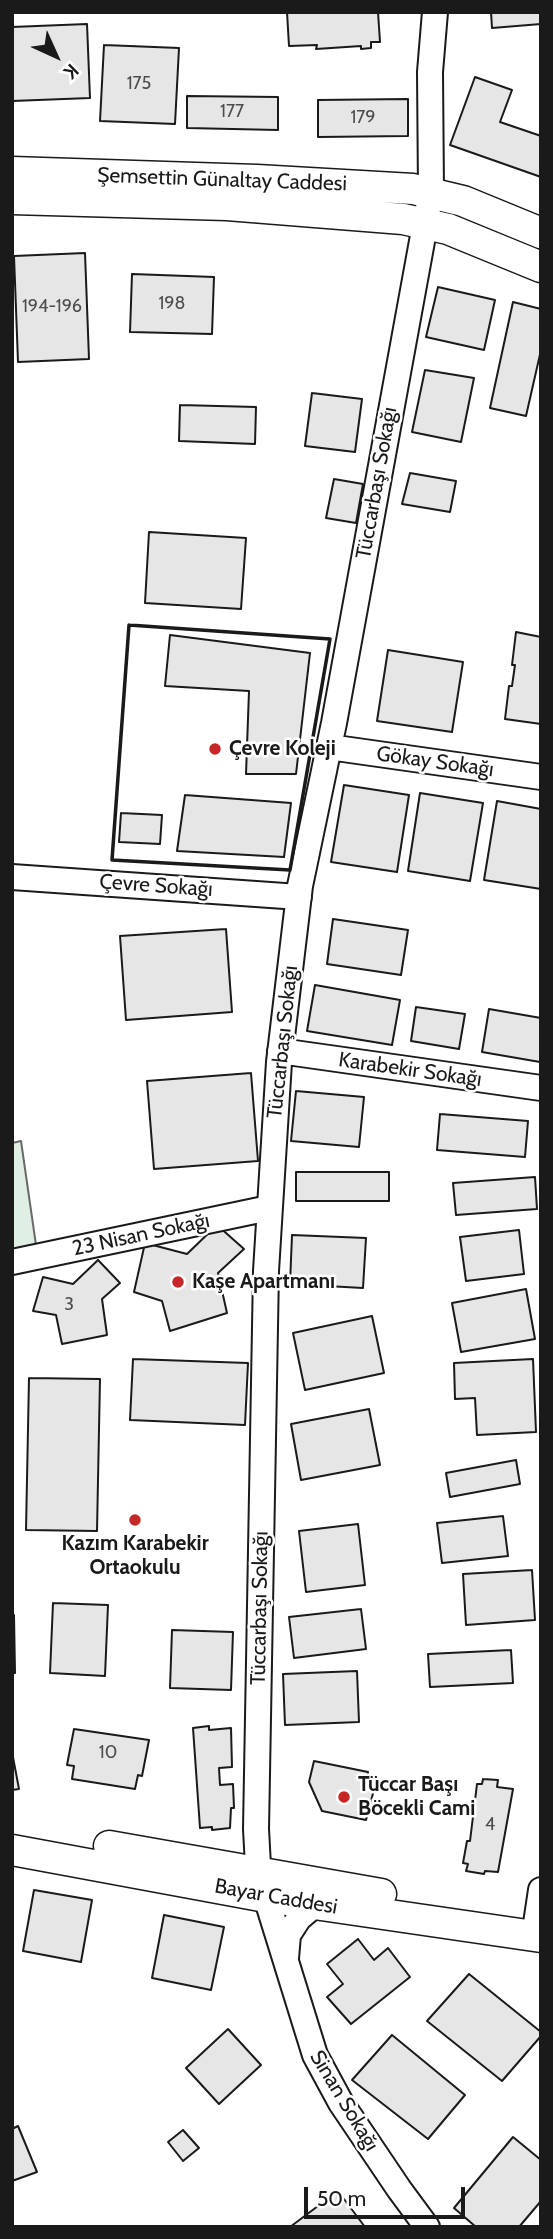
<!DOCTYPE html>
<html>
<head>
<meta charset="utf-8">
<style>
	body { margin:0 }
	#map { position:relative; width:553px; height:2239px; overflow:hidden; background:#fff; font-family:Cabin,sans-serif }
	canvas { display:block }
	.frame { position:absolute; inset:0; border:14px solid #1a1a1a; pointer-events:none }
	.north { position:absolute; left:21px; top:21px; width:70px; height:70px; -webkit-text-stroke:5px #fff; paint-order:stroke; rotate:135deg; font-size:19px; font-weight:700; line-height:28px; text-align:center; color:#1a1a1a }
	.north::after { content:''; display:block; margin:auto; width:24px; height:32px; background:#1a1a1a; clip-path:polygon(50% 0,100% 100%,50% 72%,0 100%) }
	.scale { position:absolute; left:304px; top:2187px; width:161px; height:32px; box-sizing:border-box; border:4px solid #1a1a1a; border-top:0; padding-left:9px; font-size:21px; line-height:24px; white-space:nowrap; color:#1a1a1a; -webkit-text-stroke:5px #fff; paint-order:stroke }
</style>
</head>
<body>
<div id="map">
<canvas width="553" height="2239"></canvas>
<div class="frame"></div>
<div class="north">K</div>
<div class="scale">50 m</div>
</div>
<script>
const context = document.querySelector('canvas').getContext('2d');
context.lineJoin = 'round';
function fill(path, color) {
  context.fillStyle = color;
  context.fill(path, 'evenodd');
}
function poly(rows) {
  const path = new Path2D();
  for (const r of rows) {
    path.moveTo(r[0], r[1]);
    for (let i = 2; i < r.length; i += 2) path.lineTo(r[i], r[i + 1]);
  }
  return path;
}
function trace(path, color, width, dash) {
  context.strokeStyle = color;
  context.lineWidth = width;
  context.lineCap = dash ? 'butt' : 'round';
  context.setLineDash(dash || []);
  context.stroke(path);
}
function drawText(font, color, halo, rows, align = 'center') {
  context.font = font + ' Cabin,sans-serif';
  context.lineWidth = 5;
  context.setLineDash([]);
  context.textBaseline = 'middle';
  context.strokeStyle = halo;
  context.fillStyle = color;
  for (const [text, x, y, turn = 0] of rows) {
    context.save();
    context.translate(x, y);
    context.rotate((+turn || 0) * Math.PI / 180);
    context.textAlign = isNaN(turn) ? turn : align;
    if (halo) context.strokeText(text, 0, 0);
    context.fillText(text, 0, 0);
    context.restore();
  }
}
const green = poly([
	[21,1141,37,1252,12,1256,12,1143,21,1141]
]);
const building = poly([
	[287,12,378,12,380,42,371,42,371,48,361,49,361,46,316,49,317,45,289,46,287,12],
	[491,12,541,12,541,24,492,28,491,12],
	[87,24,90,98,12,101,12,27,87,24],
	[104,45,179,48,175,124,100,121,104,45],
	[475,77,512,90,500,122,541,136,541,177,450,145,475,77],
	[187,96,278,97,278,130,187,128,187,96],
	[408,99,408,136,318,137,318,100,408,99],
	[85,253,89,359,18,362,14,256,85,253],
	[132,274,214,277,212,334,130,332,132,274],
	[438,287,495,300,484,350,426,337,438,287],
	[513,302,541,309,541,350,526,416,490,408,513,302],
	[425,370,474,378,461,442,412,432,425,370],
	[312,393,362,399,355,452,305,446,312,393],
	[180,405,256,407,255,444,179,441,180,405],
	[410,473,456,481,450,512,402,504,410,473],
	[334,479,363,484,356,523,326,518,334,479],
	[149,532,246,538,241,609,145,603,149,532],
	[516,632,541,637,541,724,505,719,509,686,512,686,515,665,512,665,516,632],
	[170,635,310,653,296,774,246,774,249,691,165,686,170,635],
	[388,650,463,662,452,732,377,721,388,650],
	[344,785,409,795,397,872,331,862,344,785],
	[420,793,483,803,470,881,408,871,420,793],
	[185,795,291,803,284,857,177,851,185,795],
	[497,801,541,809,541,889,484,880,497,801],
	[121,813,162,815,160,844,119,842,121,813],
	[333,919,408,930,401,975,327,964,333,919],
	[226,929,232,1012,126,1020,120,936,226,929],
	[315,985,400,1000,392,1045,307,1031,315,985],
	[416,1007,465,1014,459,1049,411,1041,416,1007],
	[489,1009,541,1018,540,1062,482,1052,489,1009],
	[251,1073,258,1161,154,1169,147,1081,251,1073],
	[296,1091,364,1097,359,1147,291,1141,296,1091],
	[440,1114,528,1121,525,1157,437,1150,440,1114],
	[296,1172,389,1172,389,1201,296,1201,296,1172],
	[535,1177,537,1209,456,1215,453,1183,535,1177],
	[217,1225,244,1249,218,1273,227,1313,170,1331,162,1301,134,1292,145,1243,187,1254,217,1225],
	[519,1230,524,1274,466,1281,460,1237,519,1230],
	[292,1235,366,1238,363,1288,290,1284,292,1235],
	[98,1260,120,1283,102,1299,107,1335,62,1344,56,1315,33,1311,43,1277,73,1284,98,1260],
	[526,1289,535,1339,461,1352,452,1303,526,1289],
	[372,1316,384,1373,305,1390,293,1333,372,1316],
	[133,1359,248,1363,245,1425,130,1420,133,1359],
	[533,1359,536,1432,477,1435,475,1398,455,1399,454,1363,533,1359],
	[29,1378,100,1379,97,1531,26,1530,29,1378],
	[369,1409,380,1465,301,1480,291,1424,369,1409],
	[516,1460,520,1484,450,1497,446,1473,516,1460],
	[503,1516,508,1556,442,1563,437,1523,503,1516],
	[358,1524,365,1585,306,1592,299,1531,358,1524],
	[532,1570,535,1620,466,1625,463,1574,532,1570],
	[53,1603,108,1605,105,1676,50,1673,53,1603],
	[361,1609,366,1649,294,1658,289,1617,361,1609],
	[12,1615,14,1615,15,1673,12,1673,12,1615],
	[172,1630,233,1632,231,1690,170,1688,172,1630],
	[511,1650,513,1683,430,1687,428,1654,511,1650],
	[357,1671,359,1722,285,1725,283,1674,357,1671],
	[209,1726,209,1730,231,1728,232,1767,219,1768,220,1785,233,1784,234,1808,231,1808,230,1828,212,1830,212,1827,200,1828,193,1728,209,1726],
	[74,1729,149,1740,142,1776,138,1775,135,1789,72,1779,74,1766,67,1765,74,1729],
	[12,1752,19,1789,12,1790,12,1752],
	[314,1761,368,1772,367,1781,376,1782,366,1820,322,1811,309,1782,314,1761],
	[483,1779,498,1780,497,1787,513,1789,498,1872,485,1871,484,1874,466,1871,468,1864,463,1863,467,1841,470,1841,477,1784,482,1784,483,1779],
	[34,1890,92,1900,81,1962,23,1951,34,1890],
	[164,1915,224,1927,211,1990,152,1978,164,1915],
	[358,1939,374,1960,388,1948,410,1977,351,2024,327,1997,343,1984,327,1964,358,1939],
	[469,1974,541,2032,541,2036,502,2081,427,2021,469,1974],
	[228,2029,261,2065,219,2104,186,2068,228,2029],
	[392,2035,465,2095,428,2139,352,2080,392,2035],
	[18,2126,37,2172,12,2181,12,2129,18,2126],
	[183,2130,199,2148,183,2161,168,2142,183,2130],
	[513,2137,541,2160,541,2201,519,2227,476,2227,454,2208,513,2137],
	[338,2191,365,2227,290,2227,338,2191]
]);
const minor = poly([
	[329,747,541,777],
	[12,877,299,897],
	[280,1051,541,1088],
	[12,1262,269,1208],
	[534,1937,541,1890],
	[286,1958,288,1935,299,1918,312,1907,327,1906],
	[427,2227,399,2189,341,2103,315,2055,266,1897,258,1866,256,1829,266,1271,279,1062,300,886,334,723,431,192,430,72,435,12]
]);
const major = poly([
	[12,172,257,180,413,189,463,201,541,233],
	[12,199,227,205,403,219,448,229,541,267],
	[109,1846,381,1894],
	[12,1850,266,1897,541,1937]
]);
const wall = poly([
	[129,625,330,639,290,870,112,860,129,625]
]);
const markers = [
	[215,749,7,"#c62828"],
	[178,1282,7,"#c62828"],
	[135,1520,7,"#c62828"],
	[344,1797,7,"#c62828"]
];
const numberNames = [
	["175",139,84],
	["177",232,112],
	["179",363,118],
	["198",172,304],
	["194-196",52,307],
	["3",69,1305],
	["10",108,1753],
	["4",490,1825]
];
const streetNames = [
	["Şemsettin Günaltay Caddesi",222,180,2],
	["Tüccarbaşı Sokağı",377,483,-80],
	["Gökay Sokağı",435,762,8],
	["Çevre Sokağı",156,886,4],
	["Tüccarbaşı Sokağı",283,1042,-84],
	["Karabekir Sokağı",410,1070,8],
	["23 Nisan Sokağı",141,1235,-12],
	["Tüccarbaşı Sokağı",260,1608,-89],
	["Bayar Caddesi",276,1897,10],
	["Sinan Sokağı",344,2101,59]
];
const poiNames = [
	["Çevre Koleji",229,749],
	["Kaşe Apartmanı",192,1282],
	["Kazım Karabekir",135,1544,"center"],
	["Ortaokulu",135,1568,"center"],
	["Tüccar Başı",358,1785],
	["Böcekli Cami",358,1809]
];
fill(green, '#e0efe3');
trace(green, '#6a6a6a', 2);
fill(building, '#e6e6e6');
trace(building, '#1a1a1a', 2);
trace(minor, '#1a1a1a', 28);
trace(major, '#1a1a1a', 33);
trace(minor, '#fff', 24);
trace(major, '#fff', 30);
trace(wall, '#1a1a1a', 3.5);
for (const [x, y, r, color] of markers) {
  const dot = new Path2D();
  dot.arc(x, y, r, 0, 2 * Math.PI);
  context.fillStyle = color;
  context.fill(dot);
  trace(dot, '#fff', 2.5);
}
drawText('18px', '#4d4d4d', null, numberNames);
drawText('21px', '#1a1a1a', '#fff', streetNames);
drawText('bold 21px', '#1a1a1a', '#fff', poiNames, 'left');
</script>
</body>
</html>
